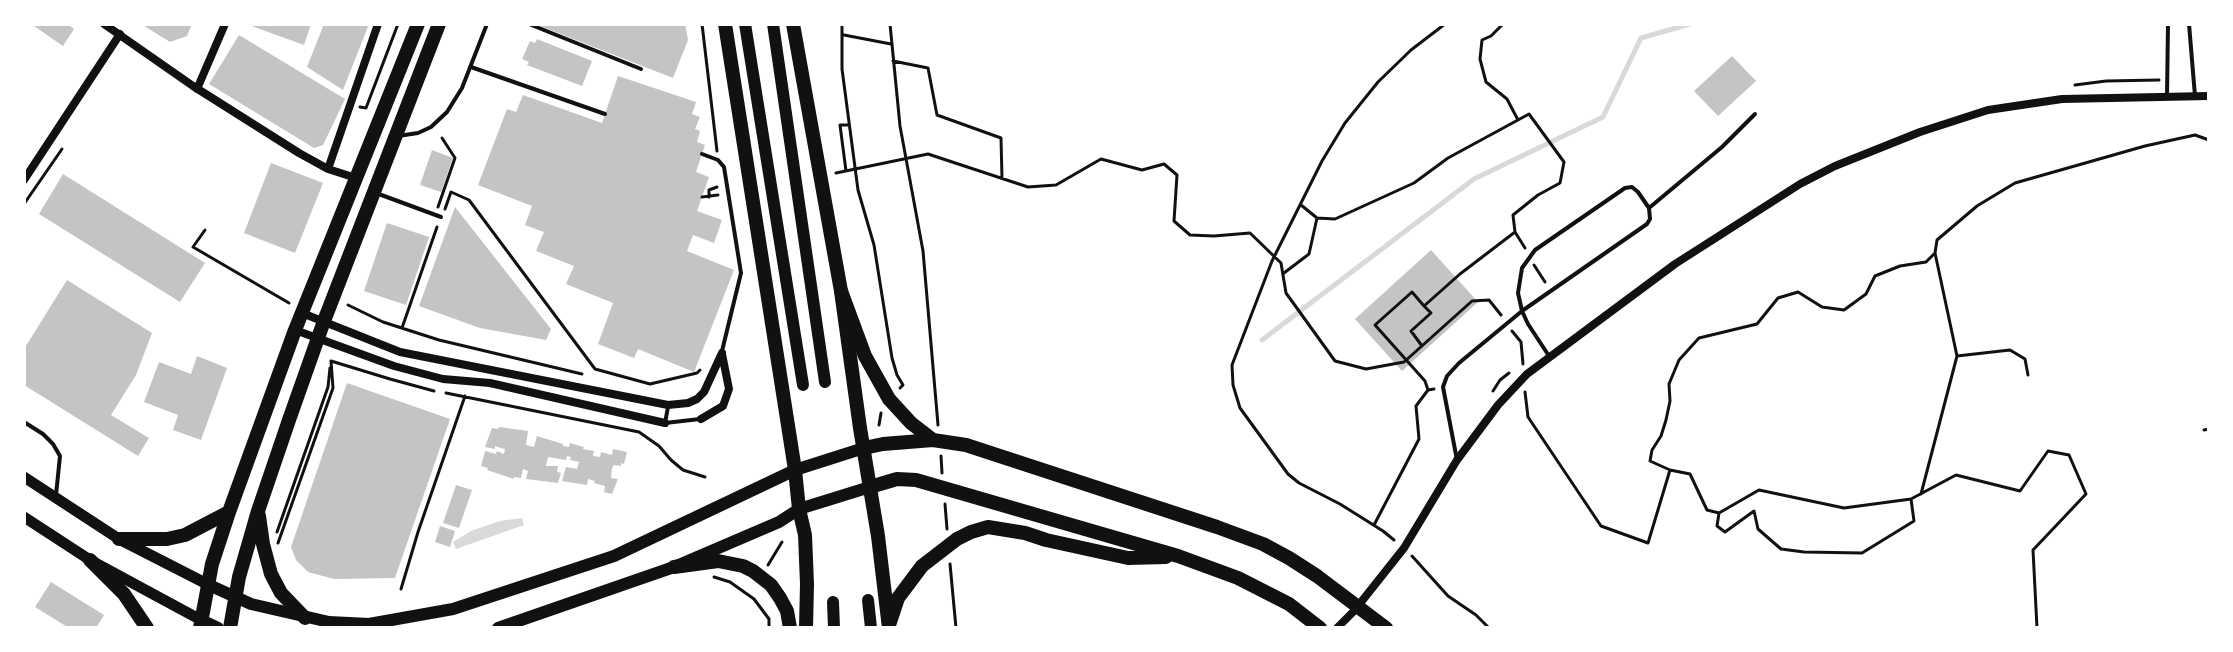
<!DOCTYPE html>
<html>
<head>
<meta charset="utf-8">
<style>
	body { margin:0 }
	#map { position:relative; width:2233px; height:652px; overflow:hidden; background:#fff; font-family:"Exo 2",sans-serif }
	canvas { display:block }
	.frame { position:absolute; inset:0; border:26px solid #fff; pointer-events:none }
</style>
</head>
<body>
<div id="map">
<canvas width="2233" height="652"></canvas>
<div class="frame"></div>
</div>
<script>
const context = document.querySelector('canvas').getContext('2d');
context.lineJoin = 'round';
function fill(path, color) {
  context.fillStyle = color;
  context.fill(path, 'evenodd');
}
function poly(rows) {
  const path = new Path2D();
  for (const r of rows) {
    path.moveTo(r[0], r[1]);
    for (let i = 2; i < r.length; i += 2) path.lineTo(r[i], r[i + 1]);
  }
  return path;
}
function trace(path, color, width, dash) {
  context.strokeStyle = color;
  context.lineWidth = width;
  context.lineCap = dash ? 'butt' : 'round';
  context.setLineDash(dash || []);
  context.stroke(path);
}
const water = poly([
	[522,518,524,525,456,549,453,542,471,531,500,521]
]);
const stream = poly([
	[1262,340,1474,179,1603,117,1641,38,1690,24]
]);
const building = poly([
	[31,24,67,24,74,29,63,46],
	[141,24,192,24,187,36,170,42],
	[246,24,311,24,304,45],
	[324,24,369,24,343,90,307,67],
	[535,24,685,24,688,40,673,78],
	[239,35,345,99,323,145,314,148,209,84],
	[537,39,592,61,582,86,527,65,529,62,522,59,530,41,535,43],
	[1732,56,1756,81,1718,116,1694,91],
	[618,76,696,102,692,114,700,117,695,129,700,131,697,142,705,145,696,172,709,177,697,211,722,220,714,243,693,235,687,251,734,270,694,372,638,349,634,358,598,344,613,303,566,284,574,266,536,251,544,232,525,225,532,206,478,185,507,109,516,112,523,95,602,123],
	[432,150,453,158,441,192,420,185],
	[271,163,323,183,295,253,244,233],
	[63,174,205,263,180,302,39,214],
	[455,207,551,329,546,340,480,328,419,306],
	[387,223,429,237,406,305,364,291],
	[1431,250,1478,302,1402,371,1355,319],
	[67,280,152,333,136,375,111,415,149,438,138,456,24,385,24,349],
	[197,356,227,368,201,440,173,430,178,415,144,402,159,362,191,374],
	[347,383,450,419,395,578,334,579,308,572,296,560,291,547],
	[499,427,528,431,526,445,534,447,537,436,563,444,563,446,569,447,570,443,584,447,583,449,594,451,593,456,600,457,601,452,612,455,613,449,627,452,624,464,621,463,621,466,614,465,612,468,611,478,618,479,612,494,604,492,605,486,594,483,595,481,588,479,587,485,562,481,566,467,577,469,579,462,570,460,571,457,567,456,566,460,548,457,546,466,558,466,557,472,561,473,558,483,526,479,528,471,523,469,521,478,514,477,514,479,487,470,488,468,481,466,485,451,496,454,497,451,504,454,505,449,501,448,495,446,495,449,485,447,492,428,498,429],
	[456,485,472,490,459,528,443,523],
	[440,526,455,531,450,547,435,542],
	[51,582,104,615,96,628,69,628,35,607]
]);
const path = poly([
	[702,24,717,151],
	[842,24,842,69,858,190,874,245,892,358,897,375,903,385,900,388],
	[890,24,900,126,923,251,938,425],
	[1503,24,1491,36,1482,40,1480,59,1486,82,1507,99,1518,120],
	[844,35,891,44],
	[893,61,928,68,937,115,1001,138,1002,178],
	[2075,85,2106,81,2159,80],
	[360,107,366,108,398,24],
	[846,171,840,125,849,125],
	[836,173,928,154,1028,187,1056,185,1101,159,1142,170,1164,164,1177,175,1174,221,1190,235,1214,236,1250,233,1281,263,1286,293,1335,361,1366,369,1404,362,1472,301,1489,300,1501,315],
	[702,197,718,195],
	[709,197,709,190,717,187],
	[24,204,62,149],
	[1301,205,1317,218,1335,219,1414,183,1448,158,1529,114,1564,162,1560,183,1538,195,1513,215,1515,232,1525,248],
	[438,207,455,158,442,138],
	[445,209,451,192,469,200,595,369,650,384,697,373,700,370],
	[205,230,193,247,289,303],
	[1534,265,1545,282],
	[1284,273,1309,254,1317,218],
	[348,305,383,322,439,340,582,374],
	[402,328,437,227],
	[1512,331,1521,342,1523,364],
	[1422,346,1411,331,1431,313,1424,306],
	[1957,356,2010,350,2025,359,2028,375],
	[331,361,390,379,434,391],
	[1428,390,1425,381,1375,325,1412,292,1424,306,1460,274,1515,232],
	[1493,391,1500,380,1509,373],
	[1525,392,1528,417,1601,526,1648,543,1670,470,1690,474,1707,510,1719,513,1759,490,1844,508,1911,499,1956,475,2020,491,2048,451,2069,455,2086,494,2033,550,2037,628],
	[446,393,639,432,659,446,671,460,683,470,705,477],
	[879,425,881,413],
	[2204,430,2209,429],
	[941,456,942,473],
	[1670,470,1650,461,1652,450,1661,436,1666,420,1670,401,1669,384,1679,360,1699,338,1757,324,1778,298,1798,292,1822,307,1844,310,1866,294,1875,276,1900,266,1926,262,1935,253,1937,240,1977,206,2015,183,2145,146,2195,135,2209,140],
	[1921,494,1957,356,1935,253],
	[945,504,947,529],
	[1719,513,1717,526,1725,532,1754,511,1758,529,1781,549,1804,552,1862,553,1914,521,1911,499],
	[1374,525,1419,439,1416,406,1428,390,1434,389],
	[277,532,328,387,330,368],
	[1394,540,1383,531,1340,504,1299,483,1288,474,1240,408,1233,385,1232,365,1272,261,1322,161,1345,123,1378,82,1411,50,1445,24],
	[278,543,333,388,331,361],
	[1412,556,1448,596,1476,615,1489,628],
	[950,564,956,628],
	[768,565,782,542],
	[714,577,730,582,754,599,769,619,769,628],
	[401,589,418,532,465,396]
]);
const service = poly([
	[529,24,641,69],
	[2189,24,2195,96],
	[471,67,605,114],
	[2167,96,2168,24],
	[398,136,418,133,431,127,447,112,462,88,487,24],
	[702,154,718,160,724,167,741,273,722,351],
	[376,193,441,217],
	[1649,208,1722,147,1755,114],
	[668,407,665,423,700,419],
	[24,422,43,434,53,444,60,456,56,495],
	[1457,460,1443,387,1447,376,1459,363,1522,311,1647,224,1650,219,1649,208,1638,192,1632,187,1625,188,1535,250,1522,268,1518,293,1522,311,1528,324,1549,356]
]);
const minor = poly([
	[104,24,193,86,299,153,328,169,356,178],
	[197,89,225,24],
	[328,169,378,24],
	[24,180,120,34],
	[302,313,400,352,668,405,688,403,697,399,704,392,722,353],
	[295,330,394,366,443,379,490,383,665,423],
	[701,419,723,406,729,389,722,354],
	[1337,628,1354,611,1404,548,1457,460,1498,405,1527,374,1675,264,1800,184,1835,166,1920,132,1988,110,2062,99,2209,96]
]);
const secondary = poly([
	[24,477,119,539,209,585],
	[24,517,90,560,201,620]
]);
const primary = poly([
	[745,24,803,385],
	[773,24,825,382],
	[209,585,251,604,329,622,369,624,453,609,614,556,795,470,864,448],
	[868,600,871,628],
	[833,602,834,628],
	[201,620,218,628],
	[498,628,674,567,779,522,799,509,870,487]
]);
const trunk = poly([
	[725,24,795,470,799,509,805,535,807,584,806,628],
	[793,24,841,291,860,428,878,536,889,628],
	[259,516,263,544,271,574,281,593,305,618],
	[119,539,167,539,185,535,229,512],
	[90,560,124,594,147,628],
	[674,567,718,561,743,566,753,571,771,585,780,598,787,611,790,628],
	[200,628,212,564,229,512,295,330,418,24],
	[230,628,239,577,258,511,289,420,324,321,439,24]
]);
const motorway = poly([
	[841,291,865,356,889,399,911,423,933,440],
	[864,448,883,444,933,440,966,445,1217,527,1263,544,1289,558,1317,576,1386,628],
	[870,487,897,479,916,480,1178,556,1238,578,1289,604,1320,628],
	[889,625,898,598,922,566,957,539,971,532,988,527,1025,533,1046,540,1128,558,1166,557]
]);
fill(water, '#d9d9d9');
trace(stream, '#d9d9d9', 5);
fill(building, '#c4c4c4');
trace(path, '#111', 3);
trace(service, '#111', 4);
trace(minor, '#111', 8);
trace(secondary, '#111', 11);
trace(primary, '#111', 12);
trace(trunk, '#111', 14);
trace(motorway, '#111', 14);
</script>
</body>
</html>
